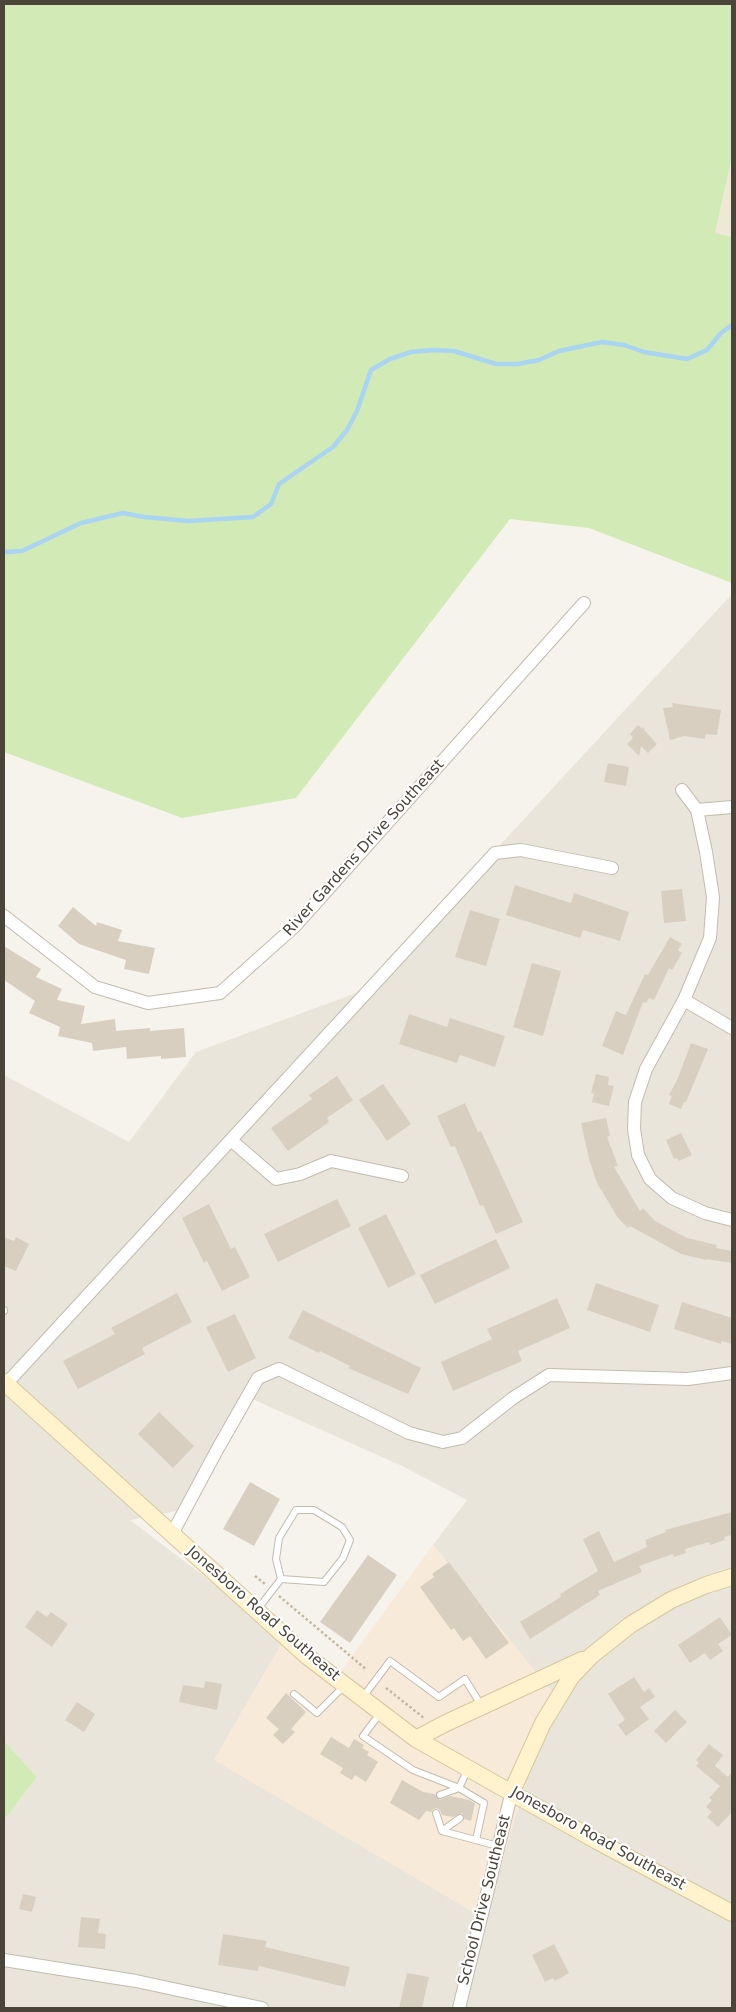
<!DOCTYPE html>
<html>
<head>
<meta charset="utf-8">
<style>
	body { margin:0 }
	#map { position:relative; width:736px; height:2012px; overflow:hidden; background:#f6f3ec; font-family:"DejaVu Sans",sans-serif }
	canvas { display:block }
	.frame { position:absolute; inset:0; border:5px solid #4b4439; pointer-events:none }
</style>
</head>
<body>
<div id="map">
<canvas width="736" height="2012"></canvas>
<div class="frame"></div>
</div>
<script>
const context = document.querySelector('canvas').getContext('2d');
context.lineJoin = 'round';
function fill(path, color) {
  context.fillStyle = color;
  context.fill(path, 'evenodd');
}
function poly(rows) {
  const path = new Path2D();
  for (const r of rows) {
    path.moveTo(r[0], r[1]);
    for (let i = 2; i < r.length; i += 2) path.lineTo(r[i], r[i + 1]);
  }
  return path;
}
function trace(path, color, width, dash) {
  context.strokeStyle = color;
  context.lineWidth = width;
  context.lineCap = dash ? 'butt' : 'round';
  context.setLineDash(dash || []);
  context.stroke(path);
}
function drawText(font, color, halo, rows, align = 'center') {
  context.font = font + ' "DejaVu Sans",sans-serif';
  context.lineWidth = 4.5;
  context.setLineDash([]);
  context.textBaseline = 'middle';
  context.strokeStyle = halo;
  context.fillStyle = color;
  for (const [text, x, y, turn = 0] of rows) {
    context.save();
    context.translate(x, y);
    context.rotate((+turn || 0) * Math.PI / 180);
    context.textAlign = isNaN(turn) ? turn : align;
    if (halo) context.strokeText(text, 0, 0);
    context.fillText(text, 0, 0);
    context.restore();
  }
}
const residential = poly([
	[732,594,732,2008,4,2008,4,1820,37,1777,4,1741,4,1075,129,1142,196,1052,367,989],
	[250,1398,402,1466,467,1500,433,1545,553,1694,214,1760,285,1638,130,1520,192,1508]
]);
const commercial = poly([
	[433,1545,553,1693,485,1919,214,1760,285,1638,333,1682]
]);
const education = poly([
	[732,157,732,237,715,233]
]);
const green = poly([
	[4,4,732,4,732,157,715,233,732,237,732,583,589,528,510,519,296,798,182,818,4,752],
	[4,1741,37,1777,4,1820]
]);
const stream = poly([
	[4,552,22,551,81,523,123,513,144,517,188,521,253,517,271,504,279,484,333,447,347,430,357,411,371,370,390,359,411,352,433,350,454,351,496,364,518,364,539,360,559,351,602,342,624,345,644,352,687,359,707,350,721,333,732,325]
]);
const building = poly([
	[672,703,721,710,717,735,706,734,705,739,684,736,670,740,663,708,673,707],
	[638,725,642,729,644,727,644,730,657,744,648,753,641,746,639,756,627,744,633,738,630,734],
	[608,763,629,767,626,786,604,782],
	[515,885,571,903,574,893,629,912,620,941,583,930,580,938,506,915],
	[682,889,686,921,664,923,661,891],
	[73,907,96,926,97,922,122,930,118,941,155,948,149,974,124,969,126,960,79,944,58,926],
	[470,910,500,919,486,966,455,957],
	[670,937,682,944,678,950,682,953,672,970,669,968,654,1000,649,998,646,1003,643,1002,623,1055,602,1046,616,1011,626,1015,645,974,648,975],
	[4,946,41,969,36,977,62,989,57,1000,85,1006,81,1024,115,1019,116,1031,150,1028,150,1031,184,1028,186,1057,161,1059,161,1056,127,1059,126,1047,93,1051,92,1043,58,1036,60,1027,29,1013,35,1001,4,980],
	[532,963,561,971,543,1036,513,1027],
	[409,1014,447,1027,450,1018,505,1036,495,1067,460,1055,457,1063,399,1044],
	[691,1043,708,1049,686,1102,684,1102,681,1109,669,1104,672,1096,669,1095,678,1078],
	[596,1074,609,1077,608,1085,614,1086,609,1106,592,1102,594,1094,591,1093],
	[337,1076,353,1100,327,1118,329,1122,288,1151,271,1128,312,1099,309,1095],
	[383,1084,411,1124,387,1141,359,1100],
	[465,1103,478,1132,481,1131,523,1222,496,1234,483,1205,480,1206,455,1146,451,1147,437,1116],
	[606,1118,610,1136,607,1137,618,1166,614,1167,640,1211,643,1208,655,1221,687,1238,717,1245,716,1248,732,1251,732,1263,706,1259,706,1260,681,1254,630,1226,628,1228,618,1218,597,1183,589,1159,581,1123],
	[681,1133,692,1155,679,1161,677,1158,674,1159,666,1140],
	[337,1199,351,1226,278,1262,264,1234],
	[209,1204,231,1249,235,1247,250,1277,222,1291,207,1261,204,1263,182,1218],
	[386,1214,416,1274,388,1288,358,1228],
	[4,1237,14,1241,16,1237,29,1244,16,1271,4,1266],
	[496,1239,510,1268,435,1304,420,1275],
	[596,1283,659,1305,650,1332,587,1310],
	[177,1293,192,1322,142,1348,145,1354,78,1389,63,1361,115,1334,111,1328],
	[557,1298,570,1328,518,1351,522,1361,453,1391,441,1362,492,1339,487,1329],
	[682,1302,732,1318,732,1344,722,1341,721,1344,674,1329],
	[303,1310,421,1368,408,1394,348,1368,350,1366,320,1351,319,1353,288,1338],
	[235,1314,256,1358,228,1372,206,1327],
	[159,1412,194,1446,173,1468,138,1434],
	[250,1482,280,1499,254,1546,223,1529],
	[732,1512,732,1535,724,1537,725,1540,710,1545,709,1542,685,1549,686,1553,674,1557,673,1554,639,1566,642,1572,598,1591,600,1595,530,1639,520,1622,561,1597,560,1594,598,1571,583,1539,599,1531,614,1562,647,1547,645,1540,666,1532,665,1530],
	[368,1555,397,1575,350,1643,320,1622],
	[449,1562,509,1643,486,1659,470,1636,463,1641,454,1628,451,1630,420,1587,434,1577,432,1574],
	[37,1610,47,1617,51,1612,68,1624,52,1647,25,1627],
	[720,1617,732,1635,718,1644,723,1651,710,1660,705,1653,690,1663,678,1645],
	[634,1677,644,1692,649,1688,655,1697,640,1707,649,1719,626,1736,618,1725,625,1720,608,1694],
	[205,1681,222,1684,217,1710,179,1702,183,1685,204,1688],
	[286,1693,306,1712,291,1729,295,1732,283,1744,273,1735,279,1729,266,1718],
	[77,1702,95,1714,84,1732,65,1720],
	[675,1710,687,1722,666,1743,654,1731],
	[331,1737,349,1748,354,1739,364,1745,362,1748,369,1752,367,1755,378,1762,366,1782,355,1775,352,1780,340,1773,343,1768,320,1754],
	[709,1744,723,1755,715,1766,728,1777,732,1772,732,1812,718,1827,707,1817,712,1812,706,1807,712,1800,709,1798,720,1786,696,1766,699,1763,696,1760],
	[402,1780,423,1792,435,1794,439,1800,450,1796,469,1800,475,1803,471,1821,465,1819,462,1813,453,1817,442,1815,440,1810,437,1808,433,1809,431,1812,426,1811,419,1820,390,1803],
	[23,1894,36,1897,32,1912,19,1909],
	[81,1917,100,1919,98,1933,106,1934,105,1949,78,1947],
	[223,1934,267,1941,265,1947,350,1967,345,1987,259,1966,258,1971,218,1965],
	[554,1944,569,1973,555,1981,553,1978,545,1982,532,1955],
	[407,1973,429,1977,422,2008,399,2008]
]);
const path = poly([
	[255,1576,265,1584],
	[279,1596,367,1670],
	[386,1688,424,1718]
]);
const lane = poly([
	[4,1310,4,1311],
	[257,1610,281,1579,276,1559,279,1538,296,1510,314,1510,342,1527,350,1540,343,1558,324,1582,281,1579],
	[294,1694,317,1713,344,1686],
	[363,1697,390,1661,439,1697,465,1679,481,1705],
	[381,1712,363,1736,413,1770,459,1788,484,1803,476,1840],
	[440,1795,459,1788,468,1769],
	[436,1813,442,1831,498,1846],
	[442,1831,460,1818]
]);
const street = poly([
	[682,790,697,810,706,852,713,897,710,938,684,1000,646,1069,635,1102,634,1129,638,1155,650,1179,672,1198,705,1213,732,1220],
	[697,810,732,807],
	[4,916,95,987,148,1003,220,993,295,926,584,603],
	[684,1000,732,1028],
	[231,1140,276,1179,300,1174,331,1161,402,1176],
	[6,1384,495,853,521,850,612,868],
	[172,1534,217,1450,258,1378,279,1369,409,1433,443,1442,462,1438,513,1398,549,1375,688,1379,732,1373],
	[4,1960,136,1981,262,2008],
	[459,2008,512,1791]
]);
const secondary = poly([
	[4,1382,308,1657,416,1739,597,1841,732,1913],
	[416,1739,444,1724,582,1660],
	[512,1791,543,1723,571,1677,591,1656,630,1625,671,1600,706,1585,732,1577]
]);
const streetNames = [
	["River Gardens Drive Southeast",364,848,-48],
	["Jonesboro Road Southeast",263,1614,41],
	["Jonesboro Road Southeast",598,1839,29],
	["School Drive Southeast",485,1900,-76]
];
fill(residential, '#eae5da');
fill(commercial, '#f7ead8');
fill(education, '#efe8d6');
fill(green, '#d2eab5');
trace(stream, '#a9d4f2', 4.5);
fill(building, '#d8cfc1');
trace(lane, '#c2bbae', 8);
trace(street, '#c2bbae', 14);
trace(secondary, '#d6c79b', 18);
trace(path, '#c4b79f', 2.5, [2.5, 2.5]);
trace(lane, '#fff', 6);
trace(street, '#fff', 12);
trace(secondary, '#fff3cd', 16);
drawText('15px', '#4b4439', '#fff', streetNames);
</script>
</body>
</html>
